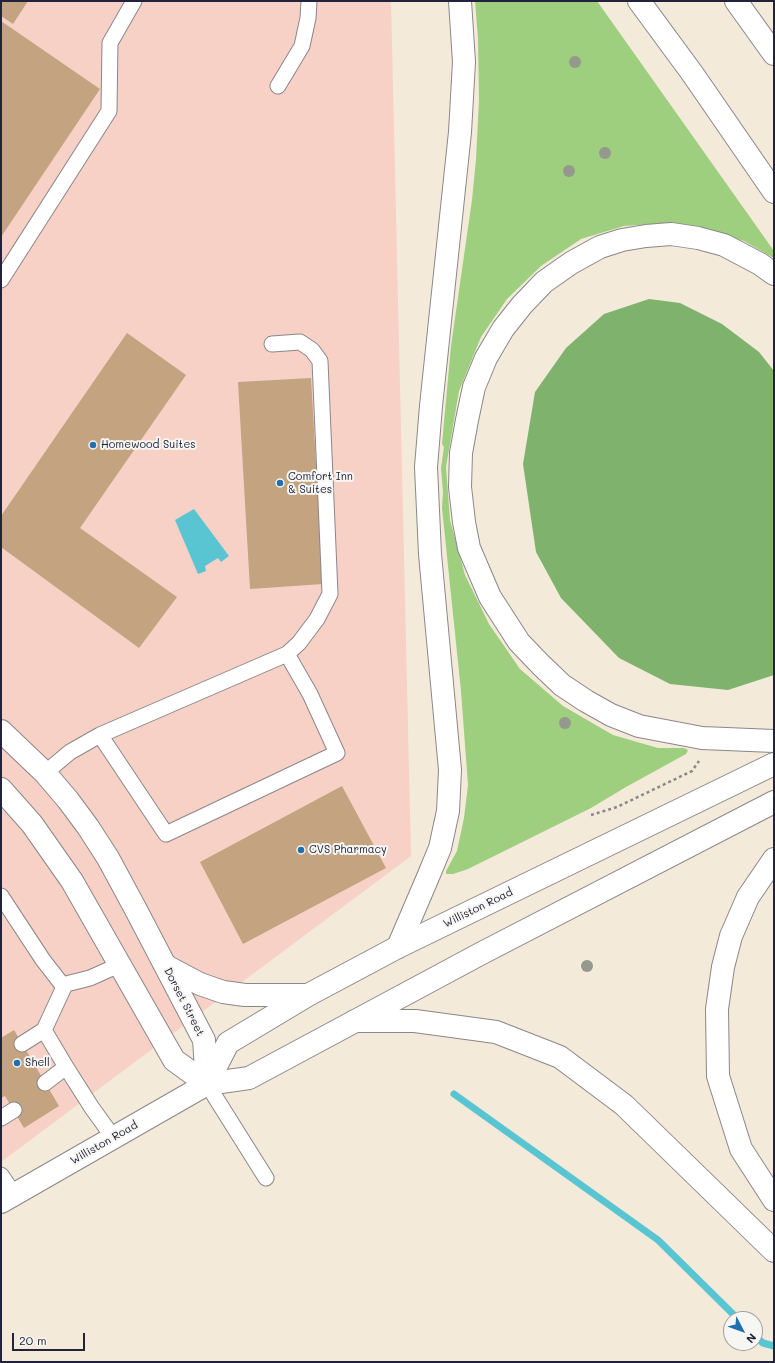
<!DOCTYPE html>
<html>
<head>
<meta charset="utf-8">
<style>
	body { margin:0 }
	#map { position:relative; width:775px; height:1363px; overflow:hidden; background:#f4ead9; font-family:Mali,sans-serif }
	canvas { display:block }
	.frame { position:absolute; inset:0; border:2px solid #22223b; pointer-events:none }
	.north { position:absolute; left:723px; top:1311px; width:40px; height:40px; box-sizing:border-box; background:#f6f6f2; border:1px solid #a1a1a9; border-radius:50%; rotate:131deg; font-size:11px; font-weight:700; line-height:16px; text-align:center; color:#22223b }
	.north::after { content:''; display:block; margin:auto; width:14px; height:18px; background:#1f6fb2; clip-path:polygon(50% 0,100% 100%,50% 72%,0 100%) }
	.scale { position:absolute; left:12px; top:1333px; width:73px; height:18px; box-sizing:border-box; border:2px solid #22223b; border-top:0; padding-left:5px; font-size:12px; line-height:14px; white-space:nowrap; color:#22223b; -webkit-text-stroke:3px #f6f6f2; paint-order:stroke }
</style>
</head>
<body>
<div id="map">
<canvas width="775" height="1363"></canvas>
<div class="frame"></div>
<div class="north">N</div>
<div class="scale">20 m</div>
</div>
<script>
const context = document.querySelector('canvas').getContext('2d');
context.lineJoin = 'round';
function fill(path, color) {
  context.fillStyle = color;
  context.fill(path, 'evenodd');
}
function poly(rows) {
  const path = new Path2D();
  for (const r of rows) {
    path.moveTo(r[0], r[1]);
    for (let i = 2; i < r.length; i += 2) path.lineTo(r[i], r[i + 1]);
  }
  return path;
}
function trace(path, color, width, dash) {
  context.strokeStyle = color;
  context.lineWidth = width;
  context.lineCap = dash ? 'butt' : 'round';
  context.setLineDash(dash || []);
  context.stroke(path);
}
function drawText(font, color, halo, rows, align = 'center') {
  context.font = font + ' Mali,sans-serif';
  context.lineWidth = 4;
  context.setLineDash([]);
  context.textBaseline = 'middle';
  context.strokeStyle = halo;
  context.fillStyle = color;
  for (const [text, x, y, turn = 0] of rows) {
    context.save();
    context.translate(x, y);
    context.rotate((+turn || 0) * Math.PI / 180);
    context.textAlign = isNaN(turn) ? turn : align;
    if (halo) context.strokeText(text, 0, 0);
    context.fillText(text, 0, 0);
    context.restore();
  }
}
const built = poly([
	[1,1,391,1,411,856,1,1162]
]);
const green = poly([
	[475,1,597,1,774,251,774,258,744,241,713,232,668,223,624,226,581,239,541,266,507,299,481,337,459,391,446,467,450,520,465,575,489,624,520,669,563,706,613,735,658,748,684,748,688,750,686,754,626,787,591,808,468,869,453,874,446,874,446,871,457,851,464,818,468,785,461,691,442,508,443,492,441,468,444,447,442,444,451,346,472,200,476,159,479,100,478,39]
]);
const forest = poly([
	[649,299,680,303,722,324,759,352,774,371,774,675,728,690,670,684,619,658,561,598,536,552,523,464,535,392,566,348,604,314]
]);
const water = poly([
	[194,509,229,556,221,562,218,558,205,566,206,571,198,574,175,520]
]);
const stream = poly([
	[454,1094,658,1240,738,1319],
	[755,1336,763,1343,774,1346]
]);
const building = poly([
	[1,1,28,1,13,24,1,16],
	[1,21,100,89,1,237],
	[127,333,186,375,80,528,177,597,139,648,1,547,1,516],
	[311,378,323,584,250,589,238,382],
	[342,786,386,868,243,944,200,862],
	[14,1030,59,1106,24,1128,5,1096,1,1098,1,1038]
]);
const path = poly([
	[591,815,617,807,692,771,699,761]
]);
const service = poly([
	[278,86,302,46,308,18,309,1],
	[1,280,109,111,110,43,134,1],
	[272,344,300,342,312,350,320,361,330,594,317,619,299,643,287,654],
	[45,773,70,752,100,735,287,654,310,694,337,753,166,834,100,735],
	[1,896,43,960,64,987,44,1030,22,1044],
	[62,985,90,978,119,965],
	[44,1030,66,1067],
	[45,1083,66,1067,92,1108,113,1137],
	[207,1084,266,1178],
	[1,1118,14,1110],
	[1,1175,14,1194]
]);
const secondary = poly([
	[1,731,45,773,68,800,88,827,108,858,135,908,204,1040,207,1084],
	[1,789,32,824,72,881,174,1060,207,1084]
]);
const primary = poly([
	[166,966,200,984,223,992,245,995,308,995],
	[207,1084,228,1043,308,995,398,947,774,764],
	[1,1202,207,1084,249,1078,482,953,774,802]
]);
const motorway = poly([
	[639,1,692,73,774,192],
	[736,1,774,54],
	[774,274,760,264,724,245,698,238,671,234,646,236,622,240,600,247,571,263,544,282,522,305,503,329,486,358,474,387,467,420,461,453,460,487,464,522,469,548,490,597,519,642,541,665,562,685,586,701,611,715,639,726,702,738,774,741],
	[774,859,748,897,731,936,723,967,717,1009,718,1076,741,1149,774,1200],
	[398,947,428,877,440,848,448,811,450,770,430,554,426,467,431,406,460,132,464,62,460,1],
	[355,1021,415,1021,496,1032,560,1057,624,1105,774,1251]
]);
const trees = [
	[575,62],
	[605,153],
	[569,171],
	[565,723],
	[587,966]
];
const markers = [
	[93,445,4,"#1f6fb2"],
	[280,483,4,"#1f6fb2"],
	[301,850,4,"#1f6fb2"],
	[17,1063,4,"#1f6fb2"]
];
const poiNames = [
	["Homewood Suites",101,445],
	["Comfort Inn",288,477],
	["& Suites",288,490],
	["CVS Pharmacy",309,850],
	["Shell",25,1063]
];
const streetNames = [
	["Williston Road",478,908,-26],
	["Dorset Street",184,1002,63],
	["Williston Road",104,1143,-30]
];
fill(built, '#f7d1c6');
fill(green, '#9dcf7e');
fill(forest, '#7eb26d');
fill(water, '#59c5d2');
trace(stream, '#59c5d2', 7);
fill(building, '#c3a380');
trace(service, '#8b868a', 17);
trace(secondary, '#8b868a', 24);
trace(primary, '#8b868a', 24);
trace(motorway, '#8b868a', 24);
trace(path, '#8b868a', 2.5, [3, 3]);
trace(service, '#fff', 15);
trace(secondary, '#fff', 22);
trace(primary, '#fff', 22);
trace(motorway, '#fff', 22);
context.fillStyle = '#95998d';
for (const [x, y] of trees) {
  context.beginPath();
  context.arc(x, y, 6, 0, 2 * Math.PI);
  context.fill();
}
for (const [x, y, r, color] of markers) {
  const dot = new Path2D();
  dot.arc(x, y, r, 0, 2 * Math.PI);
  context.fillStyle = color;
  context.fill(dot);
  trace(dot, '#f6f6f2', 1.5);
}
drawText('11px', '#22223b', '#f6f6f2', poiNames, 'left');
drawText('11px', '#22223b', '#f6f6f2', streetNames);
</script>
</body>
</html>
